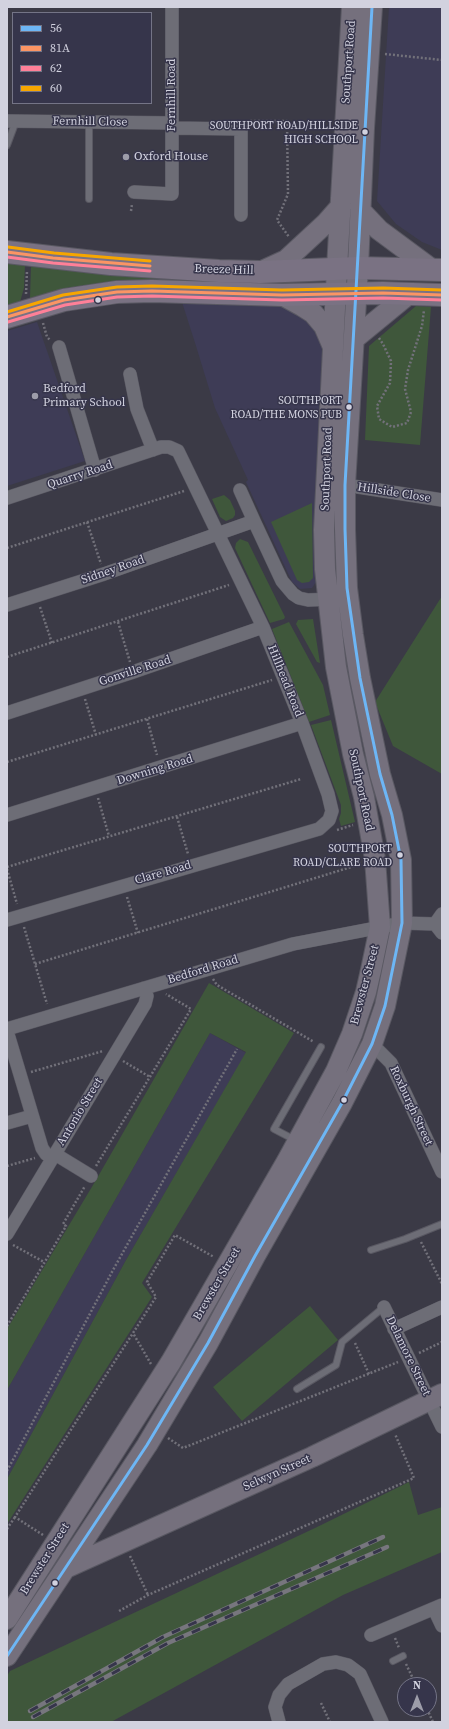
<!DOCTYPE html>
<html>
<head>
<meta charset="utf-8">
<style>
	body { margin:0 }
	#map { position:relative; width:449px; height:1729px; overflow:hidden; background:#3b3a46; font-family:"Source Serif 4",serif }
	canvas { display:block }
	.frame { position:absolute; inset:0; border:8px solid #d2d2df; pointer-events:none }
	.legend { position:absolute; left:12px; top:12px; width:140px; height:92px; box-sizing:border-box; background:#36354b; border:1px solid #747486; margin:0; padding:5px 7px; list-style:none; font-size:12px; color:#d2d2df }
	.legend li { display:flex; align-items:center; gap:8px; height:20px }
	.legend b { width:20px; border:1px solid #747486 }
	.north { position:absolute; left:397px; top:1677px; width:40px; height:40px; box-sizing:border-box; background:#36354b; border:1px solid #747486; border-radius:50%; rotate:0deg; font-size:11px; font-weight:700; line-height:16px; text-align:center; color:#d2d2df }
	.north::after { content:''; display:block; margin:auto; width:14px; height:18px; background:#9d9da9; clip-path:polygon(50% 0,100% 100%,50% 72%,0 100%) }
</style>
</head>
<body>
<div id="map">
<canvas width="449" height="1729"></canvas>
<div class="frame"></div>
<ul class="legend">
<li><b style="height:5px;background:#6db6f5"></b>56</li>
<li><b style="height:5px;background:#fb9564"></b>81A</li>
<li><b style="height:5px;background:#ff8098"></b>62</li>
<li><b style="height:5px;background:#f7a600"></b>60</li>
</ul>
<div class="north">N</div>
</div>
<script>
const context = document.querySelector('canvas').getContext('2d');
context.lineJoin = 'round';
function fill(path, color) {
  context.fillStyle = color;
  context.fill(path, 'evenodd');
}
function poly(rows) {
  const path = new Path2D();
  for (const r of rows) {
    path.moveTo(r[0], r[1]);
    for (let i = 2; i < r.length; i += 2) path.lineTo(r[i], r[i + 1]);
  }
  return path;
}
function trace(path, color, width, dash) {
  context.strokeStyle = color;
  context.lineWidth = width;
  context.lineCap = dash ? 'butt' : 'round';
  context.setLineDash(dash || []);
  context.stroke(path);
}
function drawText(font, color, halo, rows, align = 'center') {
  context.font = font + ' "Source Serif 4",serif';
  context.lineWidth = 3;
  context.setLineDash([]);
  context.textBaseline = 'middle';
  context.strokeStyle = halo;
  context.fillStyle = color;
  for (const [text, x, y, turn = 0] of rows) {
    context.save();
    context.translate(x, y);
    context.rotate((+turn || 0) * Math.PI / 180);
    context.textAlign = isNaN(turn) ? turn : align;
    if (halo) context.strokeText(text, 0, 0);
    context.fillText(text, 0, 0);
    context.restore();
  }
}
const built = poly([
	[389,7,442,7,442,250,422,242,396,224,377,201],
	[181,299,285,303,325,336,318,579,312,588,300,589,292,582,246,482,248,480,215,408,196,346],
	[37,322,85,461,7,486,7,331],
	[210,1033,246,1053,126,1260,7,1479,7,1390]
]);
const green = poly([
	[7,260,25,265,24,288,20,302,7,306],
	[31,265,136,275,195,281,103,283,67,288,30,298],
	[416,306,431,307,420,445,365,440,369,346],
	[224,495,230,500,235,511,235,515,233,518,226,521,220,517,212,499],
	[312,503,313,578,309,582,302,583,297,580,271,522],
	[240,539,248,542,285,617,284,619,270,623,235,548,236,543],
	[442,596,442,774,393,746,375,702],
	[313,619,320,663,317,662,296,624,298,620],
	[289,622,323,685,330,715,309,722,272,629],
	[331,720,355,822,341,826,339,819,341,813,341,805,311,725],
	[209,983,294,1033,142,1283,152,1297,7,1524,7,1479,126,1260,246,1052,210,1033,7,1390,7,1329,96,1180],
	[310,1306,338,1340,242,1421,213,1387],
	[409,1482,418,1515,442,1507,442,1552,343,1595,111,1722,7,1722,7,1676,10,1671,315,1528]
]);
const path = poly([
	[385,54,442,60],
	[250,121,287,121,288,194,277,220,289,237],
	[131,211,132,204],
	[26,294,27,271],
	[43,323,47,337,50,340],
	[379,338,383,344,391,361,390,383,377,406,379,419,392,427,407,423,411,412,405,389,408,370,422,326,424,310],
	[87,522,101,564],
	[7,548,184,491],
	[40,607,52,643],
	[118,622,130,662],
	[7,657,229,585],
	[85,699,96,735],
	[147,719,157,755],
	[7,762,272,680],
	[98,798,109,836],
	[177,817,188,854],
	[337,830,353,825],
	[7,867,301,779],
	[7,869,17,904],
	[127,897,138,933],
	[24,927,47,1004],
	[35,964,361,864],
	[213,979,217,985,314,1042],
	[123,1061,150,1077],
	[31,1072,103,1051],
	[7,1166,35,1158],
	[96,1166,191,1009,166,994],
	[421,1242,442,1284],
	[13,1245,44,1262],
	[7,1326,66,1226,63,1224,85,1186],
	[355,1343,369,1374],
	[419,1353,442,1342],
	[151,1364,133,1333,156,1297,147,1282,175,1235,214,1257],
	[168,1438,183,1448,398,1362],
	[7,1471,113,1270,237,1049],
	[7,1529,15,1517],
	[43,1535,15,1517,133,1333],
	[130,1556,148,1595],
	[119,1611,148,1595,414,1478,395,1434],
	[395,1638,399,1648],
	[406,1664,416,1685],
	[321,1703,330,1722],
	[427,1709,433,1722]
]);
const lane = poly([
	[7,145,16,121],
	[89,199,89,122],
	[295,1140,274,1129,321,1047],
	[371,1250,405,1239,442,1224],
	[297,1389,336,1365,342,1342,384,1307],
	[393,1661,403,1656]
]);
const street = poly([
	[7,121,172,123],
	[172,128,241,129,241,215],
	[134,192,172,194,172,7],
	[59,347,95,470],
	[130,374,137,409,153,450],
	[339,484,442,500],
	[240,490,254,521],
	[7,498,161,447,169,447,178,451,263,627,302,723,328,794,332,811,329,820,319,829,7,920],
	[7,605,104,574,254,521,282,581,293,594,299,598,308,600,336,599],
	[7,713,133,672,263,627],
	[7,815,302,723],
	[435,924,442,914],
	[7,1029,293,944,402,923,435,924,442,933],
	[7,1031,42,1148,46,1154,53,1158],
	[372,1044,391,1063,442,1172],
	[7,1123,32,1116],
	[55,1154,91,1176],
	[7,1234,145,1004,147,996,144,988],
	[384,1307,442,1427],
	[394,1329,442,1307],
	[434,1609,442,1626],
	[371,1635,442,1605],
	[279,1722,275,1707,279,1695,288,1684,323,1664,336,1662,348,1665,360,1674,382,1722]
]);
const primary = poly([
	[361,211,379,230,433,270],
	[262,271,286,260,326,223,341,206],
	[282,295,302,306,313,313,324,326,333,347],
	[354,339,410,293],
	[66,1568,312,1457,442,1394],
	[7,1619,171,1362,287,1161,336,1071,352,1034,366,992,371,970,380,927,375,859,364,797,353,754,336,667,325,569,324,530,337,268,352,7],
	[7,1656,147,1445,208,1343,255,1256,342,1103,372,1044,385,1006,402,923,401,860,392,815,380,774,360,678,353,635,347,588,345,529,345,485,358,268,364,128,372,7]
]);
const highway = poly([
	[7,252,111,264,219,271,260,272,358,268,442,270],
	[7,317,64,300,117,292,152,291,282,295,383,293,442,295]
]);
const rail = poly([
	[30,1711,163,1637,383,1537],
	[33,1717,168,1643,387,1547]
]);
const bus1 = poly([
	[7,1656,147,1445,208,1343,255,1256,342,1103,372,1044,385,1006,402,923,401,860,392,815,380,774,360,678,347,588,345,529,345,485,372,7]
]);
const bus2 = poly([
	[7,252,53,258,150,266],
	[7,317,64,300,117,292,152,291,282,295,383,293,442,295]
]);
const bus3 = poly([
	[7,257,53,263,150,271],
	[8,322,65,305,117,297,152,296,282,300,383,298,442,300]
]);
const bus4 = poly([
	[8,247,54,253,150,261],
	[7,312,63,295,117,287,152,286,282,290,383,288,442,290]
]);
const markers = [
	[365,132,3.5,"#d2d2df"],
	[126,157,4,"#9d9da9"],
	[98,300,3.5,"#d2d2df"],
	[35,396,4,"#9d9da9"],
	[349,407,3.5,"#d2d2df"],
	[400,855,3.5,"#d2d2df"],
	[344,1100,3.5,"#d2d2df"],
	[55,1583,3.5,"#d2d2df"]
];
const busNames = [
	["SOUTHPORT ROAD/HILLSIDE",358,126],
	["HIGH SCHOOL",358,140],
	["SOUTHPORT",342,401],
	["ROAD/THE MONS PUB",342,415],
	["SOUTHPORT",392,849],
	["ROAD/CLARE ROAD",392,863]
];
const streetNames = [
	["Southport Road",349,62,-86],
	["Fernhill Road",172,95,-90],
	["Fernhill Close",90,122,1],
	["Breeze Hill",224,270,2],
	["Southport Road",327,469,-88],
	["Quarry Road",80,475,-18],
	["Hillside Close",394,493,9],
	["Sidney Road",113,570,-19],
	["Gonville Road",135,671,-18],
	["Hillhead Road",285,681,68],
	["Downing Road",155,770,-17],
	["Southport Road",361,790,78],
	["Clare Road",163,873,-16],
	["Bedford Road",203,970,-17],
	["Brewster Street",365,985,-75],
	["Roxburgh Street",411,1106,65],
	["Antonio Street",80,1112,-59],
	["Brewster Street",217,1284,-60],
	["Delamore Street",408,1356,64],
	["Selwyn Street",277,1473,-24],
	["Brewster Street",45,1559,-58]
];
const poiNames = [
	["Oxford House",134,157],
	["Bedford",43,389],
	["Primary School",43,403]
];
fill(built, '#3e3c56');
fill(green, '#3f573b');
trace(lane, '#595862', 8);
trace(street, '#595862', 14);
trace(primary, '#595862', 22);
trace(highway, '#595862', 24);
trace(path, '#72717a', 2.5, [2, 2]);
trace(lane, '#6d6d76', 6);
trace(street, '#6d6d76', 13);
trace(primary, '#75707d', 20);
trace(highway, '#7a7283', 22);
trace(rail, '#77767e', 4.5);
trace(rail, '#36354b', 3, [9]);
trace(bus1, '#6db6f5', 3);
trace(bus2, '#fb9564', 3);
trace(bus3, '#ff8098', 3);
trace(bus4, '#f7a600', 3);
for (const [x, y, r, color] of markers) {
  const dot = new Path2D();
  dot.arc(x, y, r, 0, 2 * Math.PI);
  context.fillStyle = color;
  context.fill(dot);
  trace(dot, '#36354b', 1.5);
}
drawText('11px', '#d2d2df', '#36354b', busNames, 'right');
drawText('12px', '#d2d2df', '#36354b', streetNames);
drawText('12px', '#d2d2df', '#36354b', poiNames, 'left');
</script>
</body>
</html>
